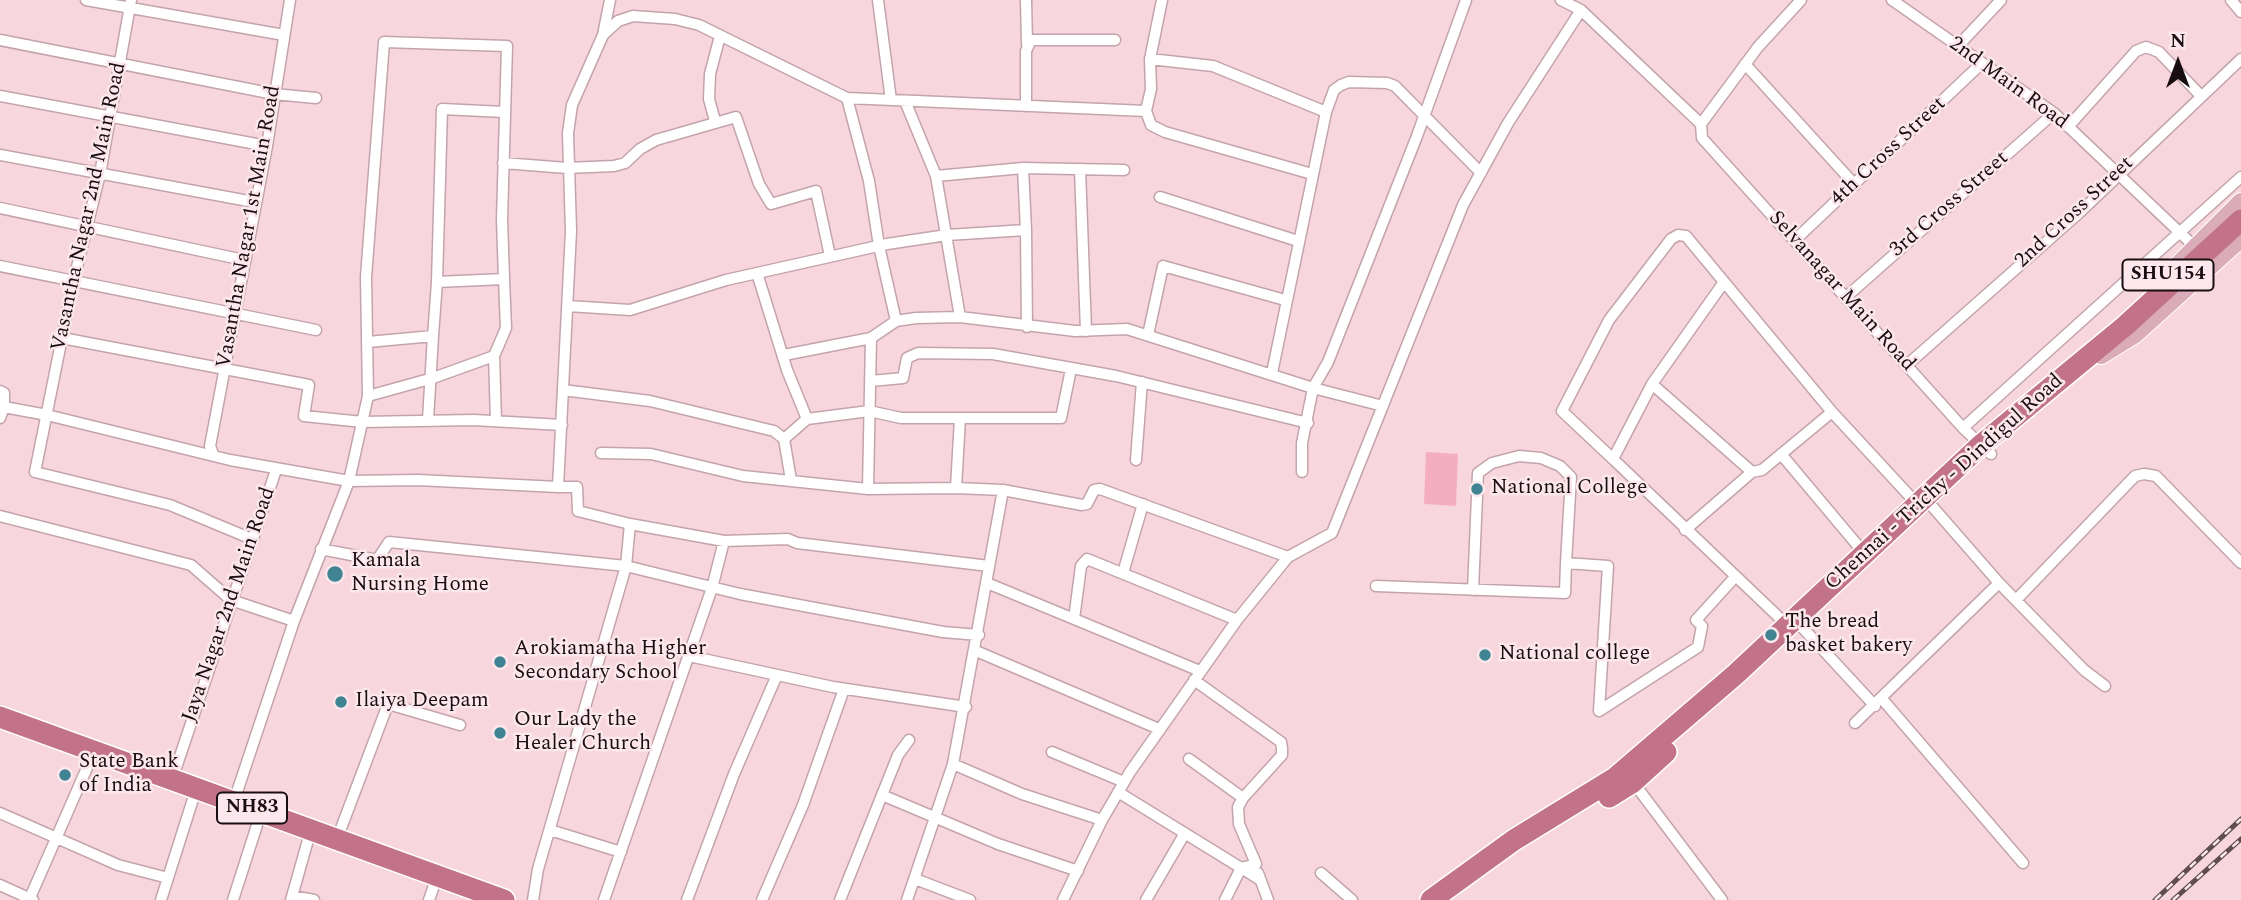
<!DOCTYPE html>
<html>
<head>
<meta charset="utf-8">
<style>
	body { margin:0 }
	#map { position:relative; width:2241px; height:900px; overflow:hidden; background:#f8d6de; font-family:Spectral,serif }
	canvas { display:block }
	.north { position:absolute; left:2143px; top:28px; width:70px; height:70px; -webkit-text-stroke:5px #fce7ec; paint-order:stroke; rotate:0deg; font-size:19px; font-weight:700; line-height:28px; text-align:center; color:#180d10 }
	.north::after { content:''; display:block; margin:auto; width:24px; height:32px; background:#180d10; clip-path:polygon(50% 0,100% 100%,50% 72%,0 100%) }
</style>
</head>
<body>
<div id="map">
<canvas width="2241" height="900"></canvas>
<div class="north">N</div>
</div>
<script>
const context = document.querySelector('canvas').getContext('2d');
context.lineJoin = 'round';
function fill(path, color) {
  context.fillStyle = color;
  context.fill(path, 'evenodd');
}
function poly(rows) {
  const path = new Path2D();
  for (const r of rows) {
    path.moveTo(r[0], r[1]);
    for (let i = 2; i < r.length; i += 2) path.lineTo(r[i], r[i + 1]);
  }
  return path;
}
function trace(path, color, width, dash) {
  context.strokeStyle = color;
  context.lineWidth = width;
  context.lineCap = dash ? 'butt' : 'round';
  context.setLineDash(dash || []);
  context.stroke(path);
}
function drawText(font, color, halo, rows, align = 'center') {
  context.font = font + ' Spectral,serif';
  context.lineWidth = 5;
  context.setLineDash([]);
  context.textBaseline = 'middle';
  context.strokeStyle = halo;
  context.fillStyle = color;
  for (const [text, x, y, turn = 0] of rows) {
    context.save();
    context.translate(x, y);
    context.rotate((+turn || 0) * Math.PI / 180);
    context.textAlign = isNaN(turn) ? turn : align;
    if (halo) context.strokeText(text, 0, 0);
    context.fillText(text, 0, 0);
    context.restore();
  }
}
const green = poly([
	[1426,452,1458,454,1456,506,1424,504]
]);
const street = poly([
	[86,0,284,35],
	[131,0,100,174,73,283,35,472,170,505,252,539],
	[878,0,891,100],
	[1026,0,1027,44],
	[1561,0,1581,10,1701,124],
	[1892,0,2054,113,2195,247],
	[2231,0,2241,12],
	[603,35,610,0],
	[0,40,274,94,316,98],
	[1958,46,2001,0],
	[1150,59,1213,66,1326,112,1334,90,1341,85,1349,82,1387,83,1395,86,1481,173],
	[1745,64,1855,185],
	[0,96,267,146],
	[847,98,869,181,879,246,896,321],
	[905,101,936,176,960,317],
	[1026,106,1026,51,1031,40,1115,40],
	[1146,111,1151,125,1165,132,1312,174],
	[715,121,709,99,710,74,720,36],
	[1701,124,1702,138,1963,428,1991,454],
	[1701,124,1758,47,1801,0],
	[2068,127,2136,51,2146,47,2159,52,2201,96],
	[0,155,254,202],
	[503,163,567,168,614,166,625,163,640,149,656,140,736,117,759,184,771,204,816,191,830,256],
	[1023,168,1026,230],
	[1080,169,1086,331],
	[936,176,1023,168,1124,170],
	[1160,197,1298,241],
	[0,208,244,260],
	[1795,240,1982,63],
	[0,266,316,330],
	[757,273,787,370,807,419],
	[1846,297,2054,113],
	[568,306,630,310,726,280,887,244,947,235,1026,230,1027,327],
	[1148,335,1163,266,1285,300],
	[62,338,309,385,304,416,363,422,474,420,562,425],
	[368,342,433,336,437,282],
	[784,355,871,338],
	[494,356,496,421],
	[1907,365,2079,213,2241,59],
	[1272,373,1326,112],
	[871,381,903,378,907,358,918,353,993,354,1116,376,1308,423],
	[1652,384,1724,282],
	[563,390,650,401,774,431,784,439,791,480],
	[0,391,4,393,4,407,0,418],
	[368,396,433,378,494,356,506,328,504,279],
	[4,407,47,415,230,460,349,481,368,396,366,277,384,42,507,46,502,219,504,279,437,282,442,109,504,112],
	[1832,412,1762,470,1752,472,1652,384,1613,459,1562,411,1609,320,1671,239,1678,235,1686,236,1832,412,1917,504],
	[428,420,433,336],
	[1963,428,2241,177],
	[784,439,807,419,869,411,901,418,960,418],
	[601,453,651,454,743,476,868,489,871,338,896,321,916,318,960,317,1075,331,1127,329,1313,388,1383,406],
	[213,454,210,446,267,146,290,0],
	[1781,454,1864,553],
	[1613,459,1787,625],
	[1136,460,1142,382],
	[1302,472,1302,443,1313,388,1328,362,1417,136,1466,0],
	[558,487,577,487,578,511,630,524,724,541,788,539,797,543,989,566],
	[956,488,1003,490],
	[868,489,956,488,960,418,1061,418,1071,369],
	[1924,497,1999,583,2084,670,2105,686],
	[0,516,191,565,231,600,294,621],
	[1685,530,1752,472],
	[321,549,377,560,389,542,626,566,740,594,943,632,979,635],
	[1123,573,1143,504],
	[987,583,1200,671],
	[1376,586,1565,593,1566,563,1608,566,1599,711,1698,647,1702,626,1696,620,1735,577],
	[1473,590,1478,473,1492,463,1519,456,1541,458,1560,466,1571,477,1566,563],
	[2016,600,2135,476,2144,474,2156,476,2241,563],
	[1074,619,1081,566,1087,559,1237,620],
	[1801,626,1875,706],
	[976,651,1159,729],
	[689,656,833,687,966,707],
	[1194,680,1281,742,1282,748,1282,755,1243,798,1238,807,1239,824,1256,864,1241,868,1225,900],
	[1883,700,2023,863],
	[1855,723,1999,583],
	[1052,752,1124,782],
	[1189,759,1243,798],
	[953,764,1022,794,1102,820],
	[172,780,276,470],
	[1633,782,1722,900],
	[1118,792,1259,879],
	[882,795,998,844,1078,871],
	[234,801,294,621,349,481,418,480,558,487,571,231,568,133,572,105,603,35,618,21,633,16,675,19,699,25,847,98,1146,111,1151,89,1150,59,1162,0],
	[0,813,118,865,168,878],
	[550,830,621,852],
	[337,839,388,704,460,725],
	[1258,873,1268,900],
	[1321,873,1352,900],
	[915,879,970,900],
	[0,885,33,900],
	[292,896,314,900],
	[29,900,90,761],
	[161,900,193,799],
	[233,900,258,822],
	[291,900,308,840],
	[429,900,438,874],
	[533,900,538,869,626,566,630,524],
	[604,900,712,588,724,541],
	[687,900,734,774,777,675],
	[762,900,803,805,844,689],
	[840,900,898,755,909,740],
	[907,900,953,764,1003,490,1082,505,1087,504,1094,490,1100,489,1288,557],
	[1063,900,1102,820,1130,772,1237,620,1288,557,1332,533,1463,205,1508,123,1581,10],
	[1146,900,1185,833]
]);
const primary = poly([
	[2172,271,2241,202],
	[2101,355,2135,334,2241,238]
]);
const highway = poly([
	[0,717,504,900],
	[1609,797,1633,782,1666,752],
	[1431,900,1514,840,1615,778,1736,674,1982,444,2125,326,2241,220]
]);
const rail = poly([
	[2155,900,2241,819],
	[2173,900,2241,839]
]);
const markers = [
	[1477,489,7,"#408493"],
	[335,574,9,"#408493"],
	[1771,635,7,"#408493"],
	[1485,655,7,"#408493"],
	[500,662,7,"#408493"],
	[341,702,7,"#408493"],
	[500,733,7,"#408493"],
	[65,775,7,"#408493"]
];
const shields = [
	[2168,275,91],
	[252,808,70]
];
const shieldNames = [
	["SHU154",2168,275],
	["NH83",252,808]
];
const streetNames = [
	["2nd Main Road",2008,84,36],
	["4th Cross Street",1889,152,-43],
	["3rd Cross Street",1950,205,-41],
	["Vasantha Nagar 2nd Main Road",90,207,-78],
	["2nd Cross Street",2075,213,-43],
	["Vasantha Nagar 1st Main Road",250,227,-80],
	["Selvanagar Main Road",1841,292,48],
	["Chennai - Trichy - Dindigul Road",1945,483,-42],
	["Jaya Nagar 2nd Main Road",230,605,-71]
];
const poiNames = [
	["National College",1491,489],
	["Kamala",351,562],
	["Nursing Home",351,586],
	["The bread",1785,623],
	["basket bakery",1785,647],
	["Arokiamatha Higher",514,650],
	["Secondary School",514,674],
	["National college",1499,655],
	["Ilaiya Deepam",355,702],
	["Our Lady the",514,721],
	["Healer Church",514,745],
	["State Bank",79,763],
	["of India",79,787]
];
fill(green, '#f5aec0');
trace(street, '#c4a4ab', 13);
trace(primary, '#fff', 20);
trace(highway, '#fff', 24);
trace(street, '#fff', 10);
trace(primary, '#daabb8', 18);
trace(highway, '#c27389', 21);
trace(rail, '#5f4d52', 5);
trace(rail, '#fce7ec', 2.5, [8]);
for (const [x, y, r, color] of markers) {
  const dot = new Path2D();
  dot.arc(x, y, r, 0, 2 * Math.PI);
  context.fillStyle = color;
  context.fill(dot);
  trace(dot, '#fce7ec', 2.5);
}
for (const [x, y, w] of shields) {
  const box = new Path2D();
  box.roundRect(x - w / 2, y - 15.5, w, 31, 5);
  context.fillStyle = '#fce7ec';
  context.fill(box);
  trace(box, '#180d10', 2);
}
drawText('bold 19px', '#180d10', null, shieldNames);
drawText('21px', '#180d10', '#fce7ec', streetNames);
drawText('21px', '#180d10', '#fce7ec', poiNames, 'left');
</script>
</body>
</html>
